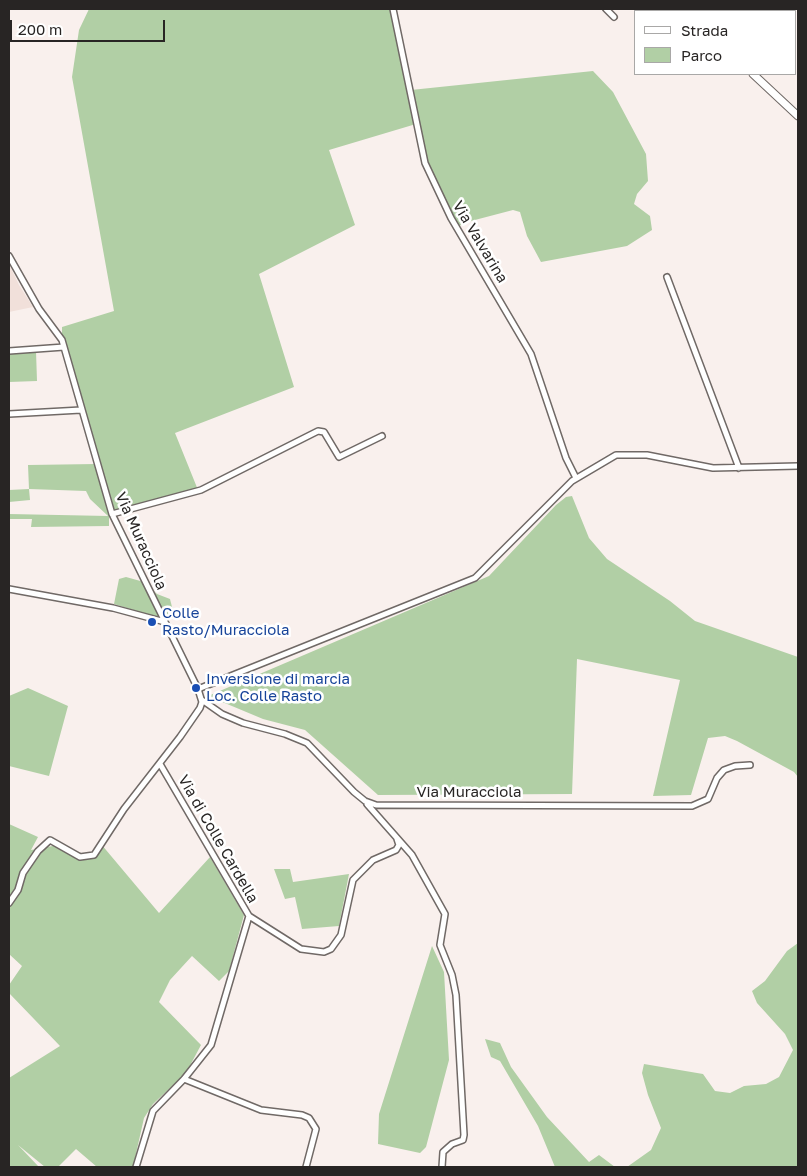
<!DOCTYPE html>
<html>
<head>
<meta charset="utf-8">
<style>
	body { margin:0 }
	#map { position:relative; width:807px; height:1176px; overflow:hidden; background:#f9f0ed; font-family:"Golos Text",sans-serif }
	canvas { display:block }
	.frame { position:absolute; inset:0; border:10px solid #282524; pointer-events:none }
	.legend { position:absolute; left:634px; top:10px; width:162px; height:65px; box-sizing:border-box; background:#fff; border:1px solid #a9a8a7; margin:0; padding:6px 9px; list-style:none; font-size:15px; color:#282524 }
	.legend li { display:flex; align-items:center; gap:10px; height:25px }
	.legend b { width:25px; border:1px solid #a9a8a7 }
	.scale { position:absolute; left:10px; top:20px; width:155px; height:22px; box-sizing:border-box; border:2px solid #282524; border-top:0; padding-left:6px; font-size:15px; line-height:18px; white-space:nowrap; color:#282524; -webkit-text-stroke:4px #fff; paint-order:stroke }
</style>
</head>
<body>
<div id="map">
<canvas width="807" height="1176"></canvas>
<div class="frame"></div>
<ul class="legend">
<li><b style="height:6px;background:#fff"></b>Strada</li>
<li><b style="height:14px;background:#b1cfa5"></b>Parco</li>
</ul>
<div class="scale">200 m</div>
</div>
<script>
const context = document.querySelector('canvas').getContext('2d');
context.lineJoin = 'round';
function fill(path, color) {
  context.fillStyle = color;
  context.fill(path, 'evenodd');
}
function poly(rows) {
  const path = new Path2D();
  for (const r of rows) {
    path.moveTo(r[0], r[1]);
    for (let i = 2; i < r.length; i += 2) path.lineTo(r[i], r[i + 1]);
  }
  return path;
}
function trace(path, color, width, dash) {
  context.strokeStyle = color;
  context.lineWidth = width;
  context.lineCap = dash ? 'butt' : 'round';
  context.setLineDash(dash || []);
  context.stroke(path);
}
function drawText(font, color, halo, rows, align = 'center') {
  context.font = font + ' "Golos Text",sans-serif';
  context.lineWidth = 5;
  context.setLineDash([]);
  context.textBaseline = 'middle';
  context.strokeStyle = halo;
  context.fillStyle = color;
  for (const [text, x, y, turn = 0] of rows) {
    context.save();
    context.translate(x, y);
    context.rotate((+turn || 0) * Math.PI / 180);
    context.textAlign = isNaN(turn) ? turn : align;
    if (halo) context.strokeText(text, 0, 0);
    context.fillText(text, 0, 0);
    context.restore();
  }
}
const built = poly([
	[9,264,19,285,33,307,9,312]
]);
const green = poly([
	[89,9,393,9,411,90,593,71,613,92,646,154,648,181,637,194,634,204,650,216,652,230,627,246,541,262,527,236,520,212,513,210,471,221,456,227,425,163,416,124,329,150,355,225,259,274,294,387,175,433,198,490,112,514,109,516,109,526,31,527,32,519,9,519,9,514,108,516,90,499,86,491,29,489,30,500,9,502,9,490,29,489,28,465,96,464,62,340,62,327,114,311,72,77,79,30],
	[36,351,37,381,9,382,9,353],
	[572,496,589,538,607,559,670,601,695,621,798,657,798,777,794,772,737,741,725,736,708,738,691,795,653,796,680,680,577,659,572,794,378,795,305,730,263,719,208,696,489,576,556,505,566,497],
	[126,577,144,582,157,594,170,599,174,615,166,620,114,604,119,579],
	[28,688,68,706,49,776,9,766,9,696],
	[9,824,38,837,31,850,58,845,80,857,92,856,101,844,159,913,210,857,244,915,229,971,219,981,192,956,170,980,159,1002,201,1045,186,1073,153,1104,144,1118,133,1167,97,1167,76,1149,58,1167,45,1167,18,1145,39,1167,9,1167,9,1078,60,1046,9,993,9,985,22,966,9,954],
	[274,869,290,869,293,882,349,874,339,926,302,929,295,897,285,899],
	[798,943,798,1167,627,1167,651,1150,661,1128,648,1095,642,1073,644,1064,703,1074,715,1091,730,1093,744,1086,766,1084,779,1077,793,1050,785,1034,757,1003,752,991,765,981,787,951],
	[432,946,444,972,449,1060,426,1147,420,1153,378,1144,379,1114],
	[485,1039,500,1043,511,1067,547,1117,589,1162,599,1155,615,1167,555,1167,538,1126,500,1061,491,1057]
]);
const street = poly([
	[393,9,425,163,451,218,531,354,566,458,576,478],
	[606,9,614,17],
	[9,256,39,309,62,340,112,514,198,689,202,702,200,708,180,737,124,809,94,855,80,857,50,840,38,851,23,873,18,890,9,903],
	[667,277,739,468],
	[9,351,64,347],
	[9,414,81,410],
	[112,514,201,490,318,431,324,432,339,457,382,436],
	[9,589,113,608,165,622],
	[198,689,475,578,572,481,616,455,647,455,713,468,798,466],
	[202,700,222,714,243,723,285,734,307,743,354,792,365,801,376,805,692,806,708,799,717,778,724,770,735,766,750,765],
	[367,804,412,855,445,914,440,945,452,975,456,995,464,1135,463,1140,452,1144,443,1152,442,1167],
	[249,916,301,949,324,952,331,949,341,935,353,880,373,860,396,850,399,845,397,839],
	[184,1079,261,1110,302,1115,309,1118,316,1129,306,1167],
	[136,1167,153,1111,184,1079,211,1045,249,916,160,764]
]);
const secondary = poly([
	[684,9,686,11],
	[753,74,798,116]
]);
const markers = [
	[152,622,5,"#1a4fb4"],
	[196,688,5,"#1a4fb4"]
];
const streetNames = [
	["Via Valvarina",480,242,59],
	["Via Muracciola",141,541,66],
	["Via Muracciola",469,792],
	["Via di Colle Cardella",218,839,60]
];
const transitNames = [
	["Colle",162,613],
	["Rasto/Muracciola",162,630],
	["Inversione di marcia",206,679],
	["Loc. Colle Rasto",206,696]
];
fill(built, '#f1e0da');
fill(green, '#b1cfa5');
trace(street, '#706966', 8);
trace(secondary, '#706966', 9);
trace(street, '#fff', 5);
trace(secondary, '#fff', 7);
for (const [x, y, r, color] of markers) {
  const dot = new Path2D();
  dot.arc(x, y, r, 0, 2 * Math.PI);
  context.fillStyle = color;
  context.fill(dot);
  trace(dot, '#fff', 2);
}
drawText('15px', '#282524', '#fff', streetNames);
drawText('15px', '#164399', '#fff', transitNames, 'left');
</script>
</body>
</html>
